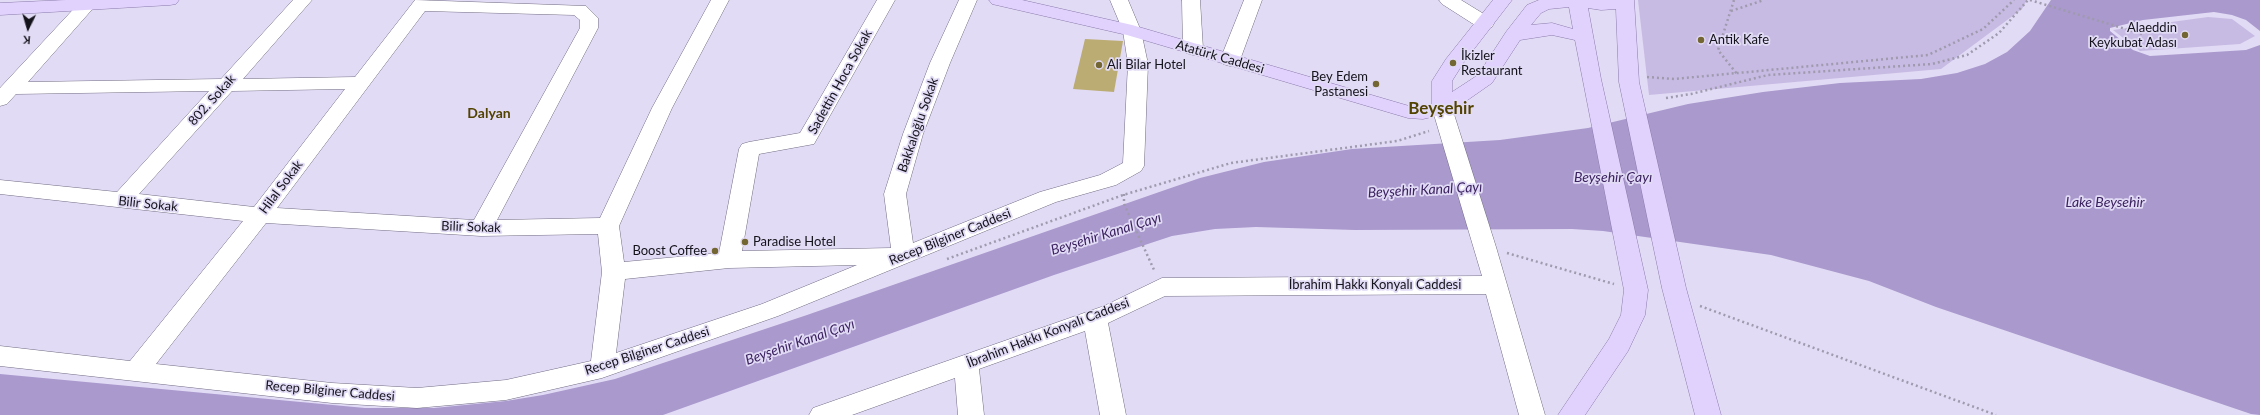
<!DOCTYPE html>
<html>
<head>
<meta charset="utf-8">
<style>
	body { margin:0 }
	#map { position:relative; width:2260px; height:415px; overflow:hidden; background:#e2dbf5; font-family:Lato,sans-serif }
	canvas { display:block }
	.north { position:absolute; left:8px; top:8px; width:40px; height:40px; -webkit-text-stroke:3px #e2dbf5; paint-order:stroke; rotate:185deg; font-size:11px; font-weight:700; line-height:16px; text-align:center; color:#14121a }
	.north::after { content:''; display:block; margin:auto; width:14px; height:18px; background:#14121a; clip-path:polygon(50% 0,100% 100%,50% 72%,0 100%) }
</style>
</head>
<body>
<div id="map">
<canvas width="2260" height="415"></canvas>
<div class="north">K</div>
</div>
<script>
const context = document.querySelector('canvas').getContext('2d');
context.lineJoin = 'round';
function fill(path, color) {
  context.fillStyle = color;
  context.fill(path, 'evenodd');
}
function poly(rows) {
  const path = new Path2D();
  for (const r of rows) {
    path.moveTo(r[0], r[1]);
    for (let i = 2; i < r.length; i += 2) path.lineTo(r[i], r[i + 1]);
  }
  return path;
}
function trace(path, color, width, dash) {
  context.strokeStyle = color;
  context.lineWidth = width;
  context.lineCap = dash ? 'butt' : 'round';
  context.setLineDash(dash || []);
  context.stroke(path);
}
function drawText(font, color, halo, rows, align = 'center') {
  context.font = font + ' Lato,sans-serif';
  context.lineWidth = 3.5;
  context.setLineDash([]);
  context.textBaseline = 'middle';
  context.strokeStyle = halo;
  context.fillStyle = color;
  for (const [text, x, y, turn = 0] of rows) {
    context.save();
    context.translate(x, y);
    context.rotate((+turn || 0) * Math.PI / 180);
    context.textAlign = isNaN(turn) ? turn : align;
    if (halo) context.strokeText(text, 0, 0);
    context.fillText(text, 0, 0);
    context.restore();
  }
}
const green = poly([
	[1638,0,2027,0,2022,9,1941,69,1649,95],
	[2208,17,2232,19,2255,36,2240,44,2140,51,2113,30]
]);
const water = poly([
	[2051,0,2260,0,2260,31,2246,20,2232,15,2214,12,2143,20,2110,28,2110,31,2133,50,2150,56,2246,50,2260,45,2260,415,2251,414,1936,307,1869,281,1771,255,1603,231,1572,229,1355,230,1256,227,1215,229,1172,236,1054,275,663,415,0,415,0,374,365,408,434,408,506,401,543,395,615,379,807,315,1165,190,1200,178,1264,162,1352,149,1500,140,1588,128,1688,104,1763,92,1840,83,1921,79,1957,73,1985,64,2007,52,2030,31]
]);
const building = poly([
	[1085,39,1123,41,1114,92,1073,89]
]);
const path = poly([
	[1734,0,1718,50,1737,74],
	[2030,0,2142,34],
	[1731,11,1764,0],
	[1647,77,1674,79,1928,55,1983,29,2014,0],
	[1666,98,1691,94,1768,75,1932,64,1967,55,1999,33,2028,0],
	[1124,194,1124,204,1155,272],
	[1507,253,1614,284],
	[947,259,1123,195,1231,163,1397,141,1429,131],
	[1700,306,1996,415]
]);
const minor = poly([
	[85,0,93,1,96,5,28,82,221,79,293,0,312,0,243,79,355,77,415,0,586,6,598,18,598,28,497,220,600,218,652,108,711,0,729,0,672,108,619,226,624,262,719,253,739,149,742,144,749,142,800,133,877,0,895,0,814,144,759,154,742,251,891,248,884,194,903,134,930,63,959,0,977,0,950,63,923,134,906,194,913,243,1040,192,1100,175,1123,163,1128,64,1123,31,1110,0,1128,0,1141,31,1148,64,1144,166,1141,171,1116,185,1056,202,778,316,602,378,506,400,417,408,332,403,0,366,0,346,130,361,243,221,0,194,0,180,117,192,209,91,16,94,7,104,0,106,0,88,81,1,85,0],
	[425,11,574,15,580,20,580,28,474,220,277,208,425,11],
	[345,89,254,207,139,194,232,91,345,89],
	[266,223,481,236,598,234,602,272,591,361,506,380,417,388,332,383,156,364,266,223],
	[857,265,762,304,616,353,625,279,729,268,857,265],
	[1182,0,1200,0,1203,49,1200,53,1193,55,1186,53,1183,49,1182,0],
	[1244,0,1262,0,1240,60,1237,64,1230,66,1223,64,1220,60,1244,0],
	[1439,0,1461,0,1492,19,1494,23,1492,27,1485,29,1478,27,1442,4,1439,0],
	[1442,102,1449,103,1452,108,1496,247,1545,415,1519,415,1486,294,1165,296,1108,323,1126,415,1100,415,1085,331,979,369,984,415,958,415,955,378,852,415,809,415,813,408,1104,306,1162,278,1482,276,1432,108,1435,103,1442,102]
]);
const major = poly([
	[66,0,179,0,176,4,170,5,0,15,0,3,66,0],
	[989,0,1022,0,1132,25,1409,106,1423,107,1432,104,1432,81,1446,59,1493,0,1512,0,1464,62,1452,81,1452,92,1478,75,1506,32,1527,5,1539,0,1634,0,1639,82,1686,288,1721,415,1695,415,1662,288,1619,82,1616,9,1601,10,1588,8,1601,79,1648,290,1645,315,1628,351,1585,415,1558,415,1609,339,1621,315,1624,290,1575,40,1552,35,1520,40,1492,83,1449,113,1423,119,1408,118,1127,35,992,4,989,0],
	[1569,7,1573,29,1552,23,1531,25,1541,13,1549,9,1569,7]
]);
const markers = [
	[2185,35,4,"#746633"],
	[1701,40,4,"#746633"],
	[1453,63,4,"#746633"],
	[1099,65,4,"#746633"],
	[1376,84,4,"#746633"],
	[745,242,4,"#746633"],
	[715,251,4,"#746633"]
];
const poiNames = [
	["Alaeddin",2177,28,"right"],
	["Keykubat Adası",2177,43,"right"],
	["Antik Kafe",1709,40],
	["İkizler",1461,56],
	["Restaurant",1461,71],
	["Ali Bilar Hotel",1107,65],
	["Bey Edem",1368,77,"right"],
	["Pastanesi",1368,92,"right"],
	["Paradise Hotel",753,242],
	["Boost Coffee",707,251,"right"]
];
const streetNames = [
	["Atatürk Caddesi",1220,57,16],
	["Sadettin Hoca Sokak",840,82,-61],
	["802. Sokak",212,100,-48],
	["Bakkaloğlu Sokak",918,125,-71],
	["Hilal Sokak",281,187,-53],
	["Bilir Sokak",148,204,6],
	["Bilir Sokak",471,227,2],
	["Recep Bilginer Caddesi",950,237,-22],
	["İbrahim Hakkı Konyalı Caddesi",1375,285],
	["İbrahim Hakkı Konyalı Caddesi",1048,333,-21],
	["Recep Bilginer Caddesi",647,351,-18],
	["Recep Bilginer Caddesi",330,391,5]
];
const neighbourhoodNames = [
	["Dalyan",489,113]
];
const waterNames = [
	["Beyşehir Çayı",1613,177],
	["Beyşehir Kanal Çayı",1425,190,-3],
	["Lake Beysehir",2105,202],
	["Beyşehir Kanal Çayı",1106,234,-17],
	["Beyşehir Kanal Çayı",800,342,-19]
];
const districtNames = [
	["Beyşehir",1441,109]
];
fill(green, '#c7bbe3');
fill(water, '#a999cd');
fill(building, '#bbac74');
trace(minor, '#726c83', 1);
trace(major, '#8b7bac', 1);
trace(path, '#9f9aae', 2.5, [2, 3]);
fill(minor, '#fff');
fill(major, '#e0d2fd');
for (const [x, y, r, color] of markers) {
  const dot = new Path2D();
  dot.arc(x, y, r, 0, 2 * Math.PI);
  context.fillStyle = color;
  context.fill(dot);
  trace(dot, '#e2dbf5', 1.5);
}
drawText('13px', '#14121a', '#e2dbf5', poiNames, 'left');
drawText('13px', '#14121a', '#e2dbf5', streetNames);
drawText('bold 14px', '#524300', '#e2dbf5', neighbourhoodNames);
drawText('italic 14px', '#3b2260', '#e2dbf5', waterNames);
drawText('bold 17px', '#524300', '#e2dbf5', districtNames);
</script>
</body>
</html>
